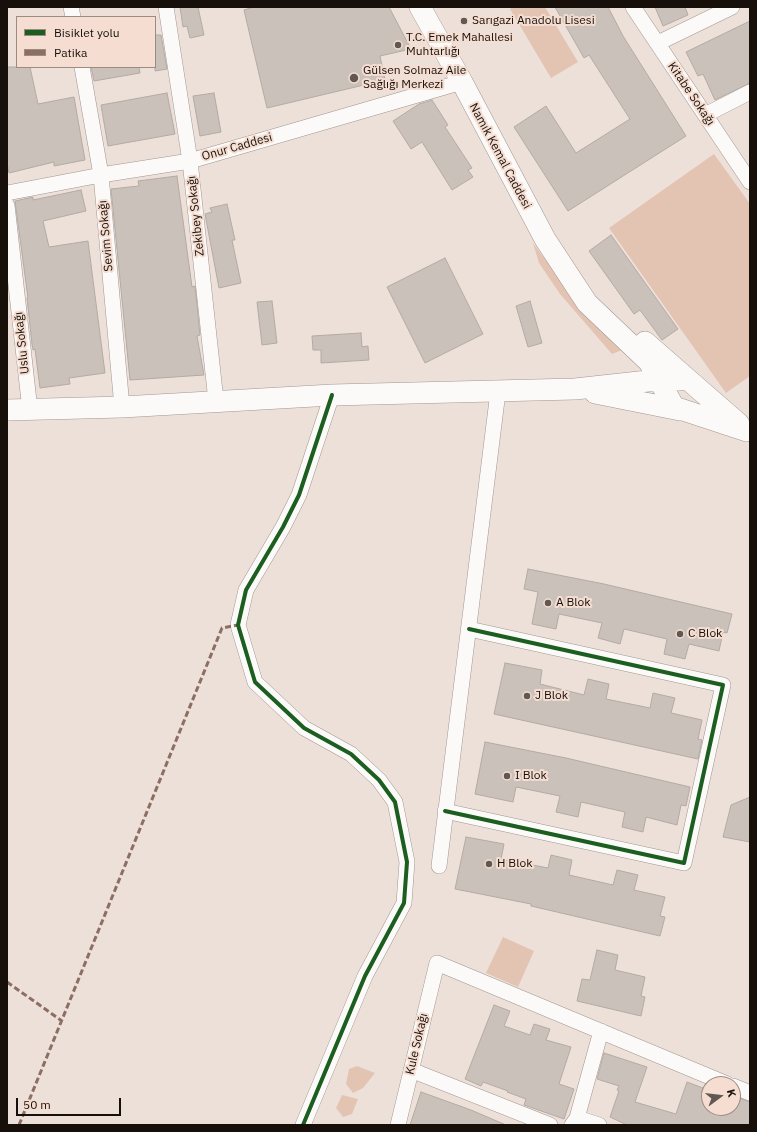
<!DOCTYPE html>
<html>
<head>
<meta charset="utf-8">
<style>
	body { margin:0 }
	#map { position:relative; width:757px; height:1132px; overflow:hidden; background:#ede0d9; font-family:"IBM Plex Sans",sans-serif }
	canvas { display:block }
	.frame { position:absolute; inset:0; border:8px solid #160f0a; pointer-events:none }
	.legend { position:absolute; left:16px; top:16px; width:140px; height:52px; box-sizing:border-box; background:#f5ded1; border:1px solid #9c8b81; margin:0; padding:5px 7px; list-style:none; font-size:12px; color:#160f0a }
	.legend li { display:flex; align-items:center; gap:8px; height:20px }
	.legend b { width:20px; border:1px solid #9c8b81 }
	.north { position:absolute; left:701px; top:1076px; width:40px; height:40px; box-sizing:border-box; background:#f5ded1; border:1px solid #9c8b81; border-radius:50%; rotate:75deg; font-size:11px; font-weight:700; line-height:16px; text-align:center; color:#160f0a }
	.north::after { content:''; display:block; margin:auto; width:14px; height:18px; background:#615852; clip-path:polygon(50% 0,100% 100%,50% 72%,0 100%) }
	.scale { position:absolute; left:16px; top:1098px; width:105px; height:18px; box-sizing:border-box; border:2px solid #160f0a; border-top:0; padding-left:5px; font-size:12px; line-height:14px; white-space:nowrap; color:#160f0a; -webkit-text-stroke:3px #f5ded1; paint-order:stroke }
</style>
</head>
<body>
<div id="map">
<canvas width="757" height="1132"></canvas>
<div class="frame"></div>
<ul class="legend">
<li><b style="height:5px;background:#1b5e20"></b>Bisiklet yolu</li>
<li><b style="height:5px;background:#8d6e63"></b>Patika</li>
</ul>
<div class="north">K</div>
<div class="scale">50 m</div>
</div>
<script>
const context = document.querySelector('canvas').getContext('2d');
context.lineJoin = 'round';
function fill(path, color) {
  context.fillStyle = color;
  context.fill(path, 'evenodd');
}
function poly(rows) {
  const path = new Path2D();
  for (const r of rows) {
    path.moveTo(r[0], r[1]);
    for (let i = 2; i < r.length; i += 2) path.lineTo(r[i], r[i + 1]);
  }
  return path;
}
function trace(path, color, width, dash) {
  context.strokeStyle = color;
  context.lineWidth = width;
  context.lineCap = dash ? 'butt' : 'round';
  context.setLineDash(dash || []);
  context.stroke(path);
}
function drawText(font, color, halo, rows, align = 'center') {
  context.font = font + ' "IBM Plex Sans",sans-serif';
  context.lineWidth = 4;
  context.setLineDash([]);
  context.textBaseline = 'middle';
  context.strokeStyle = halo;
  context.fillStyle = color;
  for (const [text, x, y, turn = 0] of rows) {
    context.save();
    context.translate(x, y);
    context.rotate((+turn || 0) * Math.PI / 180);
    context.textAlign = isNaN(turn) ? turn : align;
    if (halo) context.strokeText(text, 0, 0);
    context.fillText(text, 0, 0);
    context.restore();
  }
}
const green = poly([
	[513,7,545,7,578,62,551,78,510,9],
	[714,154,750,204,750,376,726,393,609,228],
	[533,243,567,289,622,350,612,354,560,294,539,263],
	[503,937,534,951,518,987,486,973],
	[357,1066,375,1073,363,1088,353,1093,346,1084,349,1069],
	[342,1095,358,1099,352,1114,343,1117,336,1108]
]);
const building = poly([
	[180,7,198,7,204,35,190,38,187,26,183,27,180,7],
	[254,7,389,7,411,49,380,56,385,80,267,108,244,10,254,7],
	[555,7,608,7,623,36,686,136,568,211,514,127,546,106,576,153,630,119,589,55,584,58,555,7],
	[655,7,685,7,688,15,663,26,655,7],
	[750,21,750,83,715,100,703,74,698,76,686,52,750,21],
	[155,35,161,35,167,69,155,71,155,35],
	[7,67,30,67,38,104,74,97,85,160,54,166,54,162,9,173,7,163,7,67],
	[91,67,139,67,140,73,94,81,91,67],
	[167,93,175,134,108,146,101,105,167,93],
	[214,93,221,132,200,136,193,96,214,93],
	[432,100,448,125,445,127,472,168,468,170,473,177,452,190,422,142,411,149,393,121,419,104,432,100],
	[177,176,192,287,195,286,200,335,197,336,204,375,130,380,111,189,139,186,138,181,177,176],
	[81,190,86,211,43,221,49,247,88,241,105,373,69,378,70,384,40,388,35,349,33,350,32,344,27,298,28,298,15,201,33,197,33,200,81,190],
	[227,204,235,240,232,240,241,283,219,288,205,214,212,212,210,208,227,204],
	[611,235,678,329,662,340,640,310,634,314,589,251,611,235],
	[445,258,483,334,425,363,387,287,445,258],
	[272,301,277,343,262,345,257,302,272,301],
	[530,301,542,343,528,347,516,306,530,301],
	[361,333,362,347,368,346,369,360,321,363,321,350,313,350,312,336,361,333],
	[528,569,604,584,732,614,727,633,723,632,719,651,689,644,685,659,664,654,667,639,624,629,620,644,598,638,602,623,559,614,556,629,532,624,538,592,524,589,528,569],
	[505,663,542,670,540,684,584,695,588,679,609,684,606,699,650,708,653,693,675,698,671,713,702,720,698,739,702,740,698,759,494,714,505,663],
	[485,742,566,758,690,787,686,806,681,805,677,825,646,817,643,832,622,827,625,812,581,802,578,817,556,812,560,796,516,787,513,802,475,794,485,742],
	[750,797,750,842,723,837,731,805,750,797],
	[466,837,504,844,501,859,548,868,551,855,572,860,569,875,613,885,617,870,638,875,634,890,665,897,660,916,665,917,660,936,531,906,531,904,455,889,466,837],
	[597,950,618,955,615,970,645,977,641,996,645,997,641,1016,577,1001,582,979,590,980,597,950],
	[494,1005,510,1011,504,1026,530,1035,534,1024,550,1029,546,1040,571,1047,559,1084,574,1089,564,1119,524,1105,526,1099,507,1092,508,1091,483,1082,481,1086,465,1079,494,1005],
	[604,1053,647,1067,635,1102,676,1114,687,1082,703,1088,702,1091,709,1094,709,1108,733,1108,733,1096,750,1102,750,1125,627,1125,610,1117,619,1091,617,1090,619,1086,597,1079,604,1053],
	[421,1092,471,1110,506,1125,410,1125,421,1092]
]);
const minor = poly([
	[71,7,73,17],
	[166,7,190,161,216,401],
	[633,7,750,182],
	[658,43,732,7],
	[82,67,101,175,122,407],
	[705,115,750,92],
	[7,193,101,175,190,161,462,82],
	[7,205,30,410],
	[445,811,684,863,723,685,469,629],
	[439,866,498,392],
	[411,1070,550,1125],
	[733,1086,750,1093],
	[577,1118,599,1125],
	[303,1125,365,976,404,903,407,862,395,802,379,780,351,754,304,728,255,682,238,625,246,590,283,527,299,495,332,395],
	[398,1125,437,963,727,1084],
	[572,1125,577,1118,601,1031]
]);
const secondary = poly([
	[420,7,462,82,545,239,587,303,649,362,674,407,747,431],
	[645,342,739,424],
	[595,393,680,410],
	[7,410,122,407,332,395,575,389,648,381,680,380]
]);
const quiet = poly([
	[7,982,62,1021],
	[19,1125,222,628,238,625]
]);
const cycleway = poly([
	[445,811,684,863,723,685,469,629],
	[303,1125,365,976,404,903,407,862,395,802,379,780,351,754,304,728,255,682,238,625,246,590,283,527,299,495,332,395]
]);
const markers = [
	[464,21,4,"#615852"],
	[398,45,4,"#615852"],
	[354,78,5,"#615852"],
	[548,603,4,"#615852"],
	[680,634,4,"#615852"],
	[527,696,4,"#615852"],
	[507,776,4,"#615852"],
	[489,864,4,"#615852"]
];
const poiNames = [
	["Sarıgazi Anadolu Lisesi",472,21],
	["T.C. Emek Mahallesi",406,38],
	["Muhtarlığı",406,52],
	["Gülsen Solmaz Aile",363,71],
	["Sağlığı Merkezi",363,85],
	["A Blok",556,603],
	["C Blok",688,634],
	["J Blok",535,696],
	["I Blok",515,776],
	["H Blok",497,864]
];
const streetNames = [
	["Kitabe Sokağı",691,94,56],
	["Onur Caddesi",237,147,-16],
	["Namık Kemal Caddesi",500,156,62],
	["Zekibey Sokağı",196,216,-96],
	["Sevim Sokağı",106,236,-95],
	["Uslu Sokağı",22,343,-96],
	["Kule Sokağı",417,1044,-77]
];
fill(green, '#e3c4b3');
fill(building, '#cbc1bb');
trace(building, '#b4aaa4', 1);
trace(minor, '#a09691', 16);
trace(secondary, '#a09691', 22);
trace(minor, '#fcfaf9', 15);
trace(secondary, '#fcfaf9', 21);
trace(quiet, '#8d6e63', 3, [6, 3]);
trace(cycleway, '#1b5e20', 4);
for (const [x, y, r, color] of markers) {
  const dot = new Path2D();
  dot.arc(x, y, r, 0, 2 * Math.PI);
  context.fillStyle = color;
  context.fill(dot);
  trace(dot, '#f5ded1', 1.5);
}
drawText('12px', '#160f0a', '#f5ded1', poiNames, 'left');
drawText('12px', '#160f0a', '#f5ded1', streetNames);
</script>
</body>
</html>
